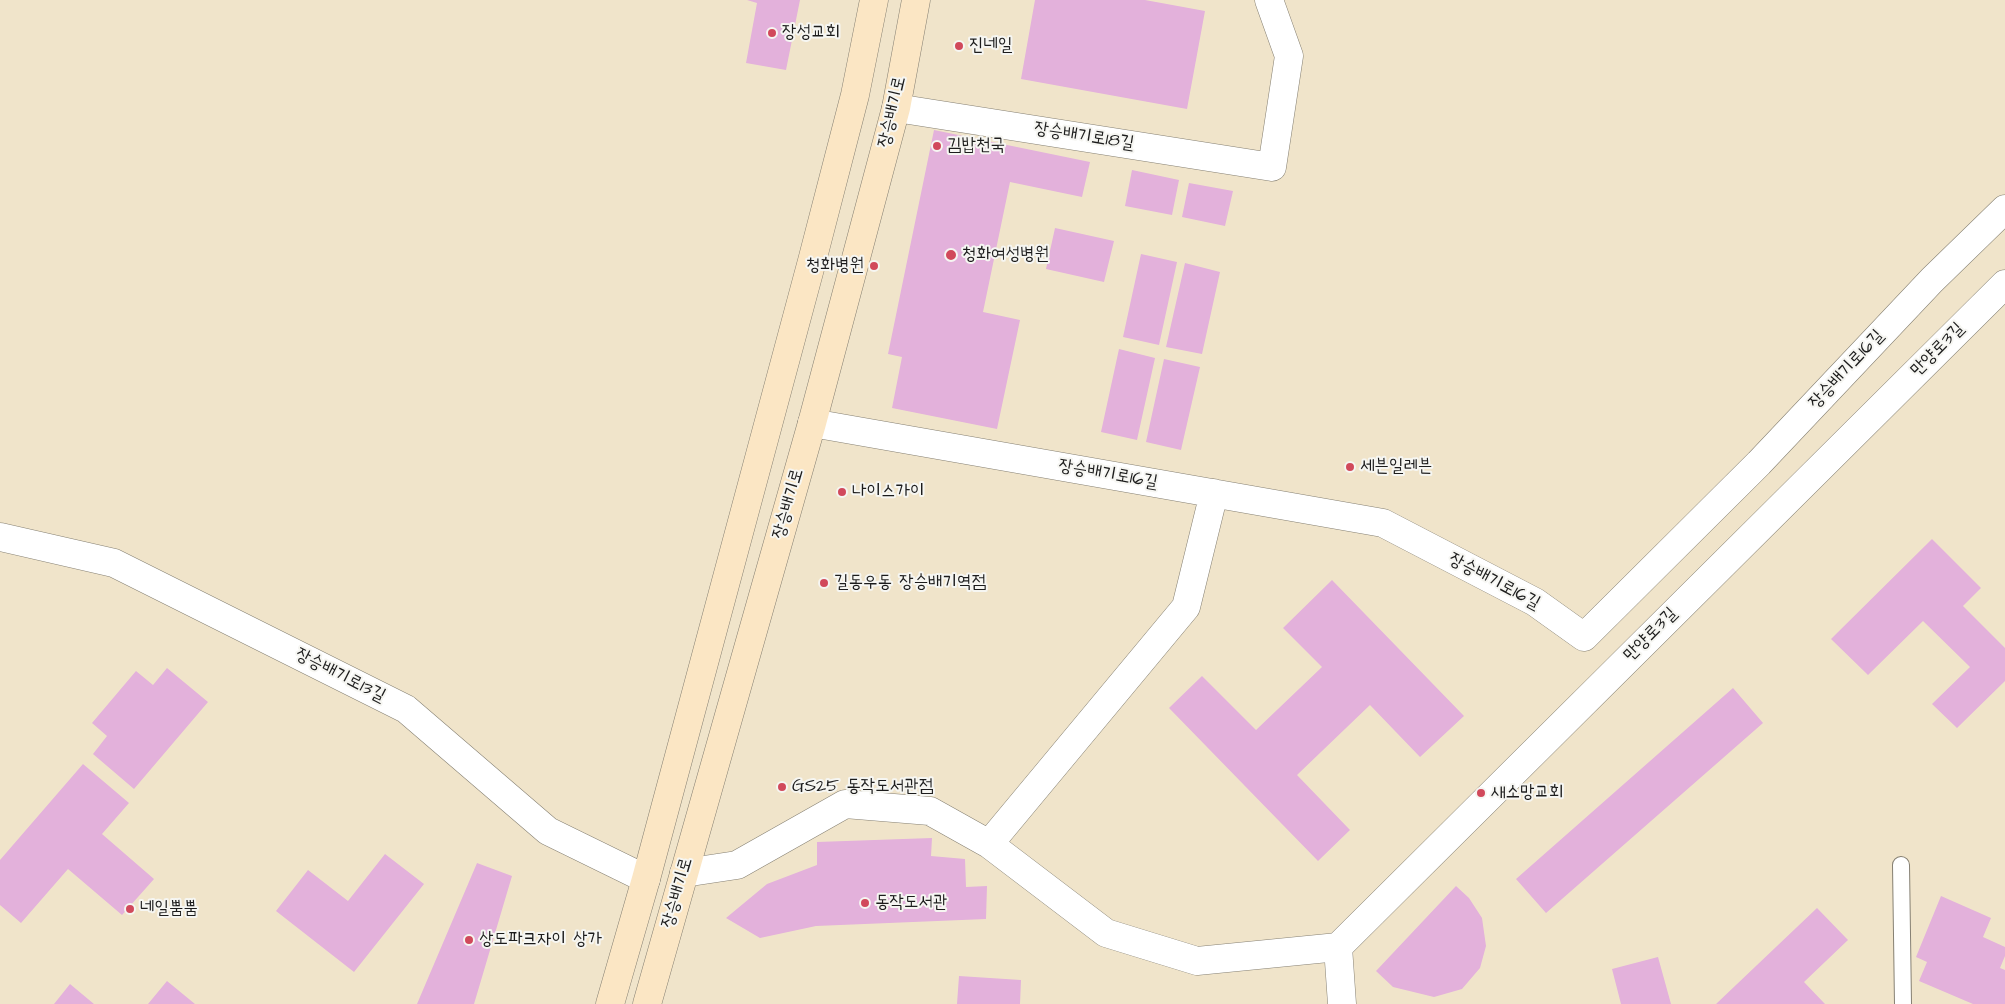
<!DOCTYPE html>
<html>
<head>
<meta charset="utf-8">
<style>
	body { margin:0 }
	canvas { display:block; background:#f0e4ca }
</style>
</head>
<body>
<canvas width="2005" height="1004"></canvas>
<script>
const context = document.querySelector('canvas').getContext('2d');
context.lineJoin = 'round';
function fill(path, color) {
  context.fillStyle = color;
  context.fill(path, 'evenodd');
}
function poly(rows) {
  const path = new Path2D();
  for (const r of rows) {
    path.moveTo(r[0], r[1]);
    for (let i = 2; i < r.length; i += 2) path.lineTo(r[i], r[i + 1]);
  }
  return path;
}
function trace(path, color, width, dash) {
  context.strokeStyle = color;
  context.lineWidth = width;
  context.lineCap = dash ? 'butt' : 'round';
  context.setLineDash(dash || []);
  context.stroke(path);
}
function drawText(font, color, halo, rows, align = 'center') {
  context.font = font + ' "Architects Daughter","Poor Story",sans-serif';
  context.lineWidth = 4;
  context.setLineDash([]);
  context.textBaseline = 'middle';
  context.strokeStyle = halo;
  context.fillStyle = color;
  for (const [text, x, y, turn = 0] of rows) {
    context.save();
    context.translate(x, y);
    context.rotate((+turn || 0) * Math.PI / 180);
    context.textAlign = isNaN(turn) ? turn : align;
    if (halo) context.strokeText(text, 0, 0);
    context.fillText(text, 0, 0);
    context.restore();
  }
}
const building = poly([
	[747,0,800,0,786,70,746,63,757,3],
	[1035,0,1145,0,1205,11,1187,109,1021,79],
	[934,130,1090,162,1082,197,1010,182,983,312,1020,320,997,429,892,408,902,357,888,354],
	[1132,170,1179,180,1172,215,1125,206],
	[1189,183,1233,191,1225,226,1182,217],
	[1055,228,1114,241,1104,282,1046,269],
	[1141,254,1177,262,1159,345,1123,337],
	[1185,263,1220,272,1202,354,1166,347],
	[1119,349,1155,358,1137,440,1101,432],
	[1164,359,1200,367,1181,450,1146,442],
	[1932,539,1981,588,1963,606,2005,648,2005,681,1957,728,1932,704,1970,667,1923,621,1868,675,1831,639],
	[1332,580,1464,716,1420,757,1370,705,1297,775,1350,830,1318,861,1169,708,1202,676,1256,730,1322,667,1283,628],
	[167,668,208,702,134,789,93,754,107,736,92,723,136,671,153,685],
	[1733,688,1763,723,1546,913,1516,879],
	[83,764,129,803,102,834,154,879,122,915,68,869,21,923,0,905,0,860],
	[932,838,931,856,965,859,966,887,987,886,986,919,816,926,760,938,726,918,767,884,817,865,817,842],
	[385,854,424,884,354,972,276,911,308,870,348,901],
	[477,863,512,876,474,1004,417,1004],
	[1456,886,1469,898,1482,918,1486,946,1480,968,1462,989,1434,997,1393,987,1376,971],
	[1941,896,1991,918,1983,937,2005,947,2005,956,2000,968,2005,970,2005,1004,1973,1004,1919,981,1927,962,1916,957],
	[1817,908,1848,940,1804,982,1825,1004,1716,1004],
	[1658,957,1671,1004,1621,1004,1612,969],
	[959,976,1021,980,1020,1004,957,1004],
	[167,981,195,1004,148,1004],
	[70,984,94,1004,54,1004]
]);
const lane = poly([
	[1901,865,1903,1004]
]);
const street = poly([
	[896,108,1272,167,1289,56,1269,0],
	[812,423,1383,523,1535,602,1584,637,1759,463,1932,280,2005,209],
	[0,537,114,563,406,709,548,831,646,879],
	[989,844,1186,607,1214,493],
	[684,873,737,865,845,804,930,811,989,844,1106,933,1197,961,1338,947],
	[1342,1004,1338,947,2005,284]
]);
const secondary = poly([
	[610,1004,646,879,812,261,855,95,874,0],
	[647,1004,812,423,896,108,916,0]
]);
const markers = [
	[772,33,5,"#d1495b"],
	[959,46,5,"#d1495b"],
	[937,146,5,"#d1495b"],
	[951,255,6,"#d1495b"],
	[874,266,5,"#d1495b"],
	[1350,467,5,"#d1495b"],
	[842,492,5,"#d1495b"],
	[824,583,5,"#d1495b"],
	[782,787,5,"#d1495b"],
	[1481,793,5,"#d1495b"],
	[865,903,5,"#d1495b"],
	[130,909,5,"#d1495b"],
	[469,940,5,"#d1495b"]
];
const poiNames = [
	["장성교회",782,33],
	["진네일",969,46],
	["김밥천국",947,146],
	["청화여성병원",962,255],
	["청화병원",864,266,"right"],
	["세븐일레븐",1360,467],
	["나이스가이",852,492],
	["길동우동 장승배기역점",834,583],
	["GS25 동작도서관점",792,787],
	["새소망교회",1491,793],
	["동작도서관",875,903],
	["네일뿜뿜",140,909],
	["상도파크자이 상가",479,940]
];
const streetNames = [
	["장승배기로",893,112,-77],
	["장승배기로18길",1084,137,9],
	["만양로3길",1938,350,-45],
	["장승배기로16길",1847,370,-47],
	["장승배기로16길",1108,475,10],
	["장승배기로",789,504,-74],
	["장승배기로16길",1494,582,28],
	["만양로3길",1651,635,-45],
	["장승배기로13길",340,676,27],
	["장승배기로",678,893,-74]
];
fill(building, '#e3b1db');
trace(lane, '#868073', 18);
trace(street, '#868073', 29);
trace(secondary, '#868073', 29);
trace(lane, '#fff', 16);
trace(street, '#fff', 28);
trace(secondary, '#fbe6c4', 28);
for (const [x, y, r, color] of markers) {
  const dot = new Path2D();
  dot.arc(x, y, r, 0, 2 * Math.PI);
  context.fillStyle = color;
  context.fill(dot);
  trace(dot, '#f6f6f2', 2);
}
drawText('18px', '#1c1c1c', '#f6f6f2', poiNames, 'left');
drawText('18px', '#1c1c1c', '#f6f6f2', streetNames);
</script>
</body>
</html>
